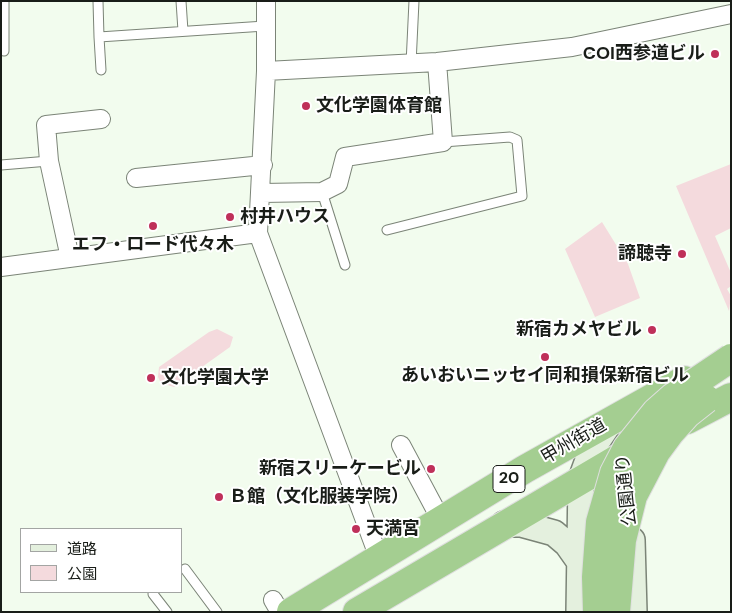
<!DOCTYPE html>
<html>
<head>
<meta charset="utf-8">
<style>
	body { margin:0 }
	#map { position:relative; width:732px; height:613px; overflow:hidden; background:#f2fcee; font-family:"DM Sans","Noto Sans JP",sans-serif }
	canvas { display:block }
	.frame { position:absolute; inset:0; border:2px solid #191d18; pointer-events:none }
	.legend { position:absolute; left:20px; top:528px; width:162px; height:65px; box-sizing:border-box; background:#fff; border:1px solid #a3a5a3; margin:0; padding:6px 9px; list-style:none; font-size:15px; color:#191d18 }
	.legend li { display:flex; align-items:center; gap:10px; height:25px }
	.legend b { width:25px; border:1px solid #a3a5a3 }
</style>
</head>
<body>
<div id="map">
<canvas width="732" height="613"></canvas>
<div class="frame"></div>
<ul class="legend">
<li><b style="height:6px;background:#e4f0de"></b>道路</li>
<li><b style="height:14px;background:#f4dadd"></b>公園</li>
</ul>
</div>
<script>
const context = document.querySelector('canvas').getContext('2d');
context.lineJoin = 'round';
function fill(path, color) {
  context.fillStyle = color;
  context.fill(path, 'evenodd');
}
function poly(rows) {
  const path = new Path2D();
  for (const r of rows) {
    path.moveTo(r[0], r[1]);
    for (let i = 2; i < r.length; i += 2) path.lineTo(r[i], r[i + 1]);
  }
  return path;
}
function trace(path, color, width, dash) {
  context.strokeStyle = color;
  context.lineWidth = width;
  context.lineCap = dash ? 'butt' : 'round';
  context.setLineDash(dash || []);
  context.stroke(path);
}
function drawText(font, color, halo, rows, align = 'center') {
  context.font = font + ' "DM Sans","Noto Sans JP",sans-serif';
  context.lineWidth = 4;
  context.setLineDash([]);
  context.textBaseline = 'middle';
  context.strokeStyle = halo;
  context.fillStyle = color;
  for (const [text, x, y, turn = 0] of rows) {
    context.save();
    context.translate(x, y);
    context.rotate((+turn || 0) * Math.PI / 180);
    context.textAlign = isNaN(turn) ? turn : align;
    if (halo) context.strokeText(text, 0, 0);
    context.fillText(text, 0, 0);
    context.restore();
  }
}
const green = poly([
	[731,164,731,228,715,236,731,273,731,286,727,289,731,296,729,311,676,186],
	[602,222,628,264,640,298,595,317,565,249],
	[217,329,233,337,230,347,174,387,161,383,158,377,159,367,209,332]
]);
const lane = poly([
	[98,1,99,37,265,26],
	[181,1,183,31],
	[99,37,101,70],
	[4,51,4,1],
	[411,64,414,1],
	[1,165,49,161],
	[322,192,345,265],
	[387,230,522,196,517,140,510,137,443,142],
	[185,569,217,612],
	[153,594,167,612]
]);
const street = poly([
	[266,1,266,71,258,233,379,558],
	[266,71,437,62,572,47,731,14],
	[136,178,263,165],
	[262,193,322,192,338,184,345,157,443,142,437,62],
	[70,258,49,161,46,125,101,119],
	[1,267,258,233],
	[401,445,441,520],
	[273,600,280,612]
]);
const secondary = poly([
	[504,524,521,524,554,533,567,544,579,561],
	[632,540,634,612],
	[579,612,581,479,592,449,611,421]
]);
const highway = poly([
	[687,420,731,397],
	[291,612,525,469,684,380],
	[357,612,634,449]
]);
const highwayBridge = poly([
	[597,612,596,577,600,522,614,473,627,448,656,412,673,397,731,358],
	[616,612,622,540,633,496,656,452,670,433,687,414,706,399]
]);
const markers = [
	[715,54,5,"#bf305a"],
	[306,106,5,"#bf305a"],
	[230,217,5,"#bf305a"],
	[153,226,5,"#bf305a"],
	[682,254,5,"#bf305a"],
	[652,330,5,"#bf305a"],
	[545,357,5,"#bf305a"],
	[151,378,5,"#bf305a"],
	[431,469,5,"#bf305a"],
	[219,497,5,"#bf305a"],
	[356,529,5,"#bf305a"]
];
const shields = [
	[509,479,32]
];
const shieldNames = [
	["20",509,479]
];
const poiNames = [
	["COI西参道ビル",705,54,"right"],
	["文化学園体育館",316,106],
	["村井ハウス",240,217],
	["エフ・ロード代々木",153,245,"center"],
	["諦聴寺",672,254,"right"],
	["新宿カメヤビル",642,330,"right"],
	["あいおいニッセイ同和損保新宿ビル",545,376,"center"],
	["文化学園大学",161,378],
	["新宿スリーケービル",421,469,"right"],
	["Ｂ館（文化服装学院）",229,497],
	["天満宮",366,529]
];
const streetNames = [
	["甲州街道",574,442,-30],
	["公園通り",627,490,-96]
];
fill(green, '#f4dadd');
trace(lane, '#7b8477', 11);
trace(street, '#7b8477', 20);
trace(secondary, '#7b8477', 28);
trace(highway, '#dfdfdf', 30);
trace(lane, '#fff', 9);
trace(street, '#fff', 18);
trace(secondary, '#e4f0de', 25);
trace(highway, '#a4ce91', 28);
trace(highwayBridge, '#dfdfdf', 30, []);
trace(highwayBridge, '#a4ce91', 28);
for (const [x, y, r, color] of markers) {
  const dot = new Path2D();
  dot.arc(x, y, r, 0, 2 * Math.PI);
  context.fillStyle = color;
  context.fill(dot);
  trace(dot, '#fff', 2);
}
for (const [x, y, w] of shields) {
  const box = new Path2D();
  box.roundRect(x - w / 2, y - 13.5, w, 27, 4);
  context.fillStyle = '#fff';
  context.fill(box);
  trace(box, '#191d18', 1);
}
drawText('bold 16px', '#191d18', null, shieldNames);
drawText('bold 18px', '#191d18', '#fff', poiNames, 'left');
drawText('18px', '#191d18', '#fff', streetNames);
</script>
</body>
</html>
